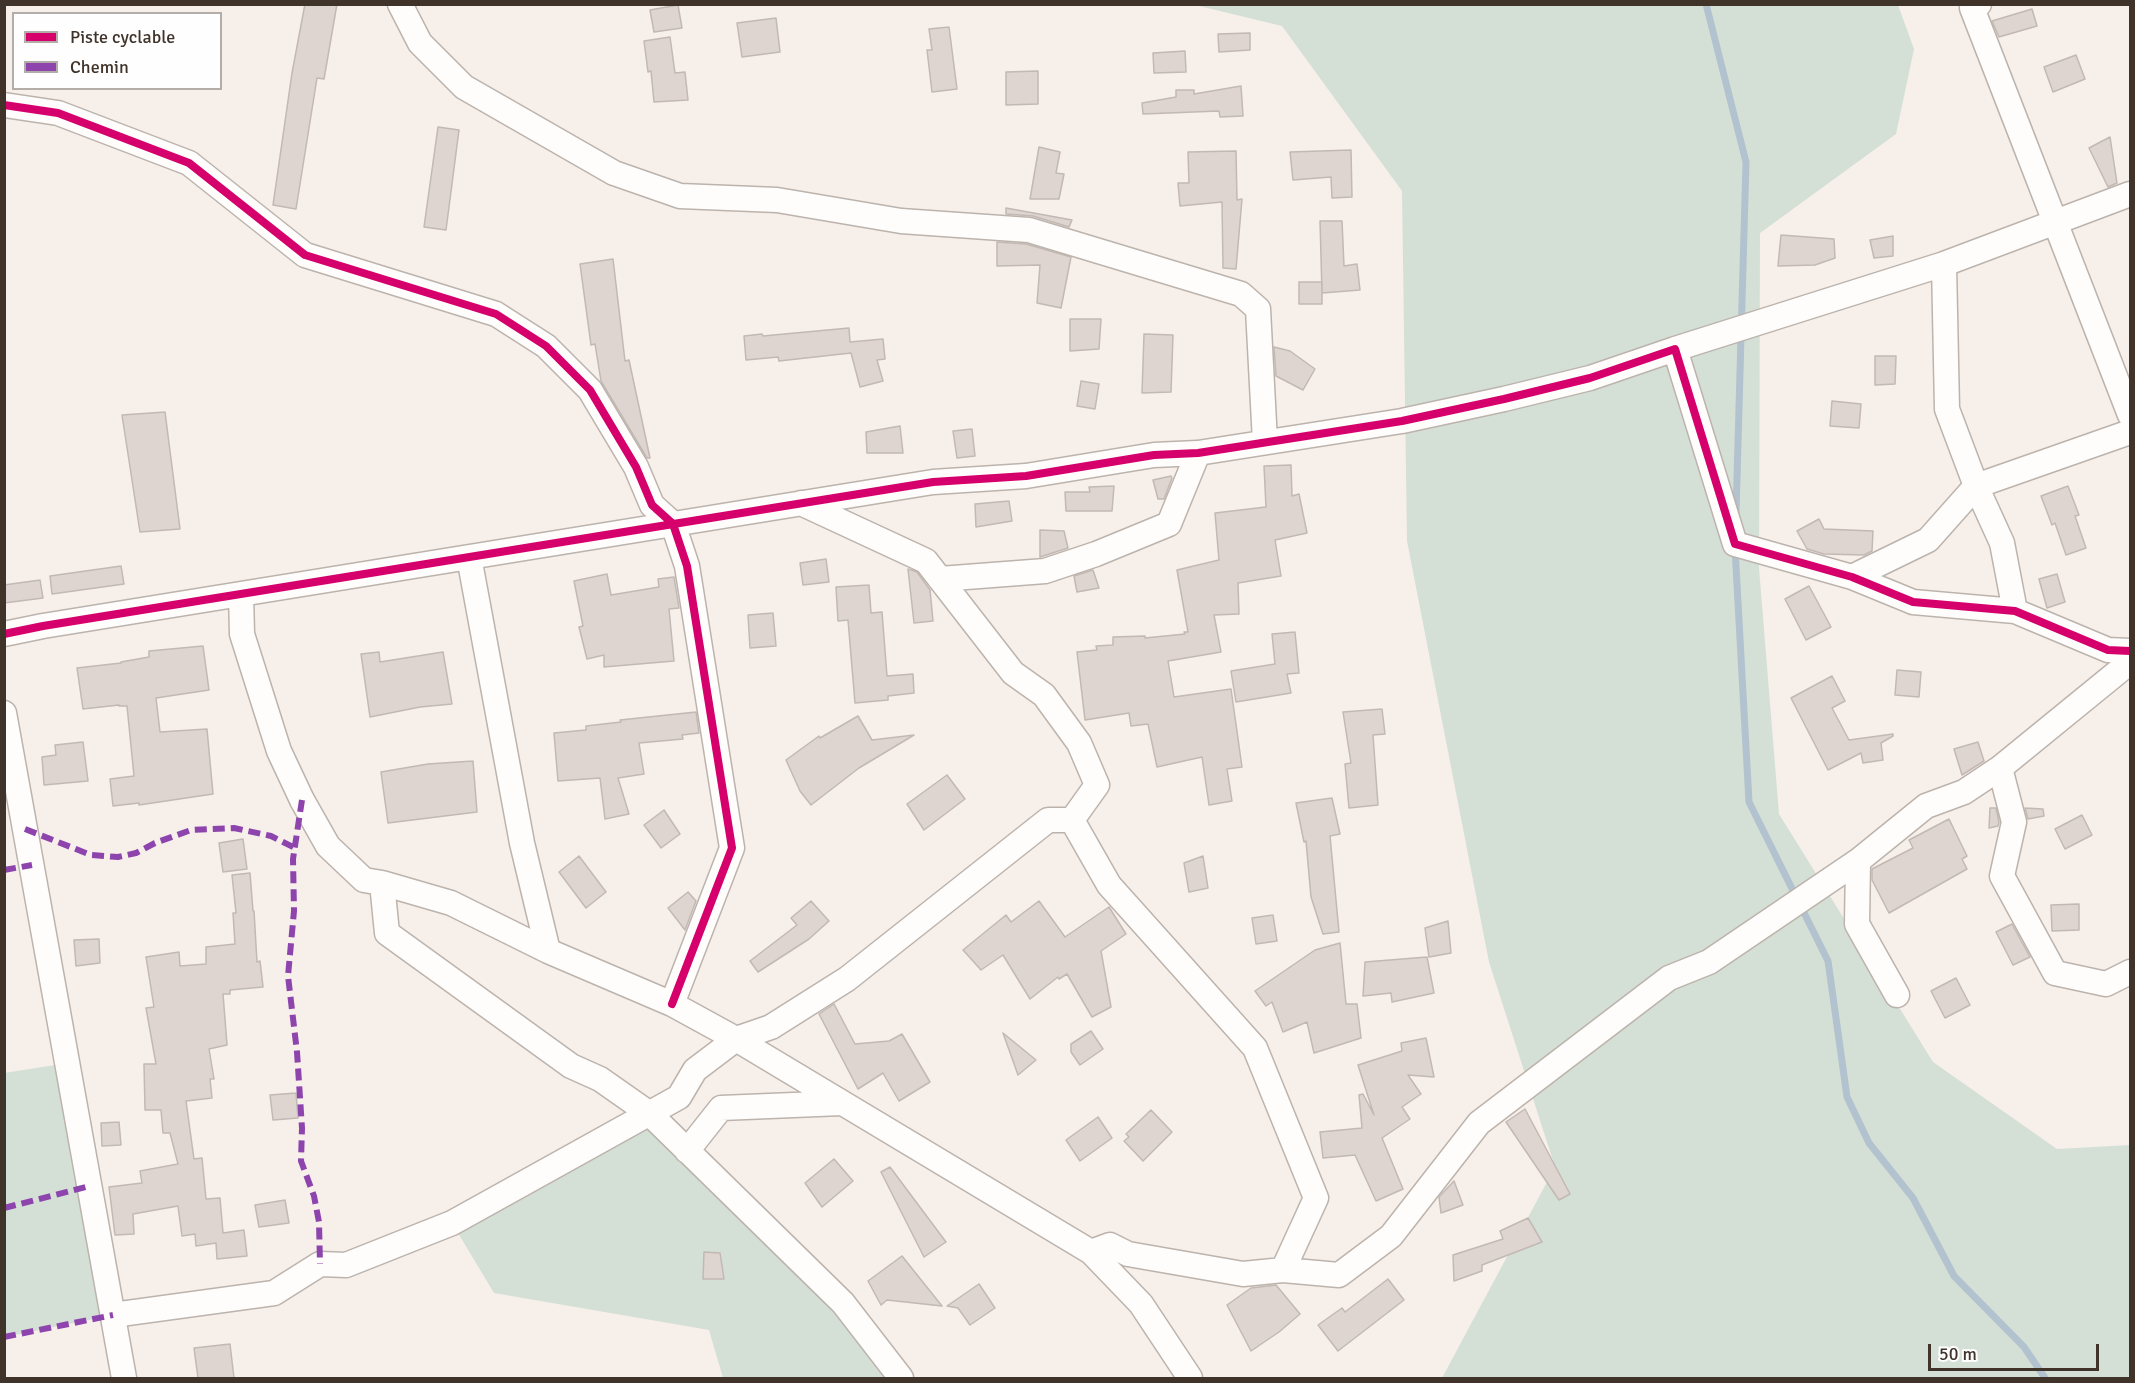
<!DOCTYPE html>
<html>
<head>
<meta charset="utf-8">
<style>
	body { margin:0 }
	#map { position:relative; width:2135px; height:1383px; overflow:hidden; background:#f7efea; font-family:Signika,sans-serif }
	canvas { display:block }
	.frame { position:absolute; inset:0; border:6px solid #3f332a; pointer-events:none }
	.legend { position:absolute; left:12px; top:12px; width:210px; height:78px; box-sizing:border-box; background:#fefefe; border:2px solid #b2ada9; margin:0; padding:8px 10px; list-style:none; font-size:18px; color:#3f332a }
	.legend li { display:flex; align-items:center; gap:12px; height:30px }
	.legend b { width:30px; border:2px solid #b2ada9 }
	.scale { position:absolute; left:1928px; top:1344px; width:171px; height:27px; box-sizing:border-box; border:3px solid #3f332a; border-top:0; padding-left:8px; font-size:18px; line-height:21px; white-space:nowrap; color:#3f332a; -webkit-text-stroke:4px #fefefe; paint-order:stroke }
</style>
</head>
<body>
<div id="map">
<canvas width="2135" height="1383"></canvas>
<div class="frame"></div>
<ul class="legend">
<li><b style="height:8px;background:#d6006c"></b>Piste cyclable</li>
<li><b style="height:8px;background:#8e44ad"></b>Chemin</li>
</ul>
<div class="scale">50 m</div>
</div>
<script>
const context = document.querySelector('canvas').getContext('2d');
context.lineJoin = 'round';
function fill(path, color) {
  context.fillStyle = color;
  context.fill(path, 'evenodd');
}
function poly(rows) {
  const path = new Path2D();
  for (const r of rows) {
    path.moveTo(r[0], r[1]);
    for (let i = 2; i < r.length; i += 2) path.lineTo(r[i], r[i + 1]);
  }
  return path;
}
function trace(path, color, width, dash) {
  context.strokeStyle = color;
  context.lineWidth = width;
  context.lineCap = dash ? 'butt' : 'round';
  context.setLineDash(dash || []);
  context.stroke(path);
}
const green = poly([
	[1195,5,1898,5,1914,49,1896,134,1760,233,1759,568,1779,814,1933,1062,2057,1149,2130,1145,2130,1378,1442,1378,1555,1167,1489,962,1407,541,1402,191,1282,26],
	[68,1063,113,1315,5,1337,4,1073],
	[650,1114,901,1378,723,1378,709,1330,494,1293,452,1223]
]);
const stream = poly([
	[1706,4,1746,162,1736,513],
	[1735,548,1749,802,1828,961,1847,1097,1869,1143,1913,1198,1954,1276,2024,1347,2045,1378]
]);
const building = poly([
	[305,4,337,4,324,79,317,78,296,209,273,205,292,73,305,4],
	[678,5,682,28,654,32,650,10,678,5],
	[2032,9,2037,26,1999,37,1992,21,2032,9],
	[776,18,780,52,742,57,737,23,776,18],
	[949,27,957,89,932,92,927,50,932,50,929,29,949,27],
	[1250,33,1250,50,1219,52,1218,34,1250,33],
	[670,37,675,73,685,72,688,100,654,102,651,71,648,72,644,41,670,37],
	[1185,51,1186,72,1154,73,1153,53,1185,51],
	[2076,55,2085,79,2053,92,2044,67,2076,55],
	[1038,71,1038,104,1006,105,1006,72,1038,71],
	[1241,86,1243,116,1220,117,1219,111,1143,114,1142,103,1176,97,1176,90,1194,90,1194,94,1241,86],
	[438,127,459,130,446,230,424,227,438,127],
	[2110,137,2117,183,2108,187,2089,148,2110,137],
	[1039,147,1060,152,1056,173,1064,174,1059,199,1030,199,1039,147],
	[1351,150,1352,197,1332,198,1331,177,1293,180,1290,152,1351,150],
	[1236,151,1237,200,1242,199,1236,269,1223,268,1222,202,1180,206,1178,183,1189,183,1188,152,1236,151],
	[1006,208,1072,220,1069,227,1033,216,1006,214,1006,208],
	[1320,221,1342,221,1344,266,1357,264,1360,290,1322,293,1320,221],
	[1781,235,1834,239,1835,258,1815,265,1778,266,1781,235],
	[1893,236,1893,256,1874,258,1870,240,1893,236],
	[997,242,1026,244,1071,257,1061,308,1037,303,1040,265,997,266,997,242],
	[613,259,625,361,629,360,650,458,647,458,601,381,595,344,591,345,580,264,613,259],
	[1299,282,1322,282,1322,304,1299,304,1299,282],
	[1070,319,1101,319,1099,349,1070,351,1070,319],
	[849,328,850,342,883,339,885,359,877,360,883,381,860,387,851,353,779,361,778,357,746,360,744,336,762,334,763,336,849,328],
	[1144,334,1173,335,1171,392,1142,393,1144,334],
	[1274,347,1290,351,1315,369,1303,390,1276,376,1274,347],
	[1875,356,1896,356,1895,384,1875,385,1875,356],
	[1081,381,1099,384,1095,409,1077,406,1081,381],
	[1832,401,1861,404,1859,428,1830,426,1832,401],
	[165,412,180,529,140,532,122,415,165,412],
	[900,426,903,453,867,453,866,432,900,426],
	[972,429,975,456,957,458,953,431,972,429],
	[1291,465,1292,496,1299,494,1307,533,1275,540,1281,576,1238,583,1239,614,1214,615,1221,652,1168,661,1174,697,1231,689,1242,767,1227,769,1232,801,1209,805,1202,757,1157,767,1148,724,1131,726,1129,713,1085,720,1077,652,1097,650,1096,646,1113,645,1113,637,1145,636,1145,638,1185,634,1184,632,1188,632,1177,570,1219,560,1215,513,1266,507,1264,466,1291,465],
	[1171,476,1172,478,1164,499,1158,499,1153,480,1171,476],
	[1114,486,1112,511,1066,511,1065,492,1090,492,1089,487,1114,486],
	[2068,486,2079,515,2075,516,2086,548,2066,555,2055,523,2052,525,2041,496,2068,486],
	[1009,501,1012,521,976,527,975,504,1009,501],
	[1819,519,1824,529,1873,531,1872,551,1864,555,1824,554,1807,549,1797,531,1819,519],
	[1040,530,1064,531,1068,548,1040,557,1040,530],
	[826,559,829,582,803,585,800,563,826,559],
	[121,566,124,584,52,594,50,576,121,566],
	[908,569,917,572,930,590,933,621,914,623,908,569],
	[1093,570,1099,588,1077,592,1074,576,1093,570],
	[607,574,611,595,659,587,658,579,674,577,679,608,669,609,674,661,604,667,604,655,587,659,579,627,583,626,574,581,607,574],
	[2057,574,2065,602,2047,608,2039,579,2057,574],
	[40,580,43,598,4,603,4,585,40,580],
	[869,585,871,613,882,612,887,676,913,674,914,693,888,696,888,700,855,703,848,620,838,621,836,587,869,585],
	[1809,586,1831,627,1806,640,1785,599,1809,586],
	[773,613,776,646,750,648,748,615,773,613],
	[1295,632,1299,673,1287,674,1291,693,1236,702,1231,671,1275,664,1272,634,1295,632],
	[203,646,209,690,156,698,160,732,207,729,213,794,139,805,139,803,113,806,110,779,134,776,127,706,119,706,119,705,83,709,77,668,121,663,121,662,149,657,149,651,203,646],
	[379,652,380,662,443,652,452,704,420,707,370,717,361,654,379,652],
	[1897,670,1921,672,1919,697,1895,695,1897,670],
	[1832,676,1845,701,1832,708,1849,740,1893,734,1893,736,1881,743,1883,760,1863,763,1861,753,1828,770,1791,698,1832,676],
	[1382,709,1385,734,1373,735,1378,805,1349,808,1345,764,1351,763,1343,712,1382,709],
	[696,712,699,733,682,735,683,739,639,743,644,774,618,778,629,814,605,819,600,778,558,781,554,733,586,730,586,726,621,722,620,720,696,712],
	[858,716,872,740,914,735,859,768,811,805,800,791,786,760,819,736,820,738,858,716],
	[83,742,88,781,44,785,42,757,56,755,55,745,83,742],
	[1978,742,1984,761,1962,775,1954,749,1978,742],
	[473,761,477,812,388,823,381,772,428,764,473,761],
	[947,775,965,799,924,830,907,804,947,775],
	[1332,798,1340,834,1330,836,1339,932,1323,934,1311,897,1306,841,1304,842,1296,803,1332,798],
	[1990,808,1996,808,1999,822,1998,826,1989,828,1990,808],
	[2025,808,2043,809,2044,816,2028,819,2025,808],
	[664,810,680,834,661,848,644,825,664,810],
	[2082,815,2092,835,2065,849,2055,829,2082,815],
	[1949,819,1967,856,1962,859,1967,869,1889,913,1872,880,1872,869,1913,848,1909,840,1949,819],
	[243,839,247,869,223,872,219,843,243,839],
	[579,856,606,892,586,908,559,872,579,856],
	[1203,856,1208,888,1189,892,1184,863,1203,856],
	[250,873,253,911,254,911,257,962,260,961,263,987,230,990,230,994,223,994,227,1045,209,1049,214,1079,210,1079,212,1098,186,1101,194,1159,202,1158,206,1199,220,1198,223,1233,244,1230,247,1256,217,1259,216,1243,196,1246,195,1234,182,1236,178,1206,133,1214,134,1234,115,1235,109,1187,142,1183,140,1171,178,1164,170,1133,163,1133,161,1110,145,1110,144,1064,156,1064,146,1008,154,1007,146,957,179,952,180,966,206,964,206,947,235,944,233,913,236,913,232,875,250,873],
	[688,892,696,901,685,930,668,908,688,892],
	[811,901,829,921,809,939,758,972,750,961,797,925,791,918,811,901],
	[1039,901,1065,937,1109,907,1126,934,1101,951,1111,1007,1092,1017,1067,974,1059,979,1058,977,1030,999,1003,955,981,970,963,950,1006,915,1011,922,1039,901],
	[2079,904,2079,930,2052,931,2051,905,2079,904],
	[1273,915,1277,941,1256,944,1252,918,1273,915],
	[1448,921,1451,953,1429,957,1425,928,1448,921],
	[2012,924,2030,957,2013,965,1996,932,2012,924],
	[99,939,100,963,76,966,74,940,99,939],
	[1340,943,1346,1004,1357,1004,1361,1038,1314,1053,1307,1022,1283,1032,1272,1002,1266,1006,1255,991,1315,950,1340,943],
	[1427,957,1434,993,1392,1002,1391,993,1363,996,1365,962,1427,957],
	[1956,978,1970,1005,1945,1018,1931,991,1956,978],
	[834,1004,855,1044,889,1041,902,1034,930,1082,899,1101,883,1073,858,1089,819,1014,834,1004],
	[1091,1031,1103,1049,1080,1065,1071,1052,1071,1044,1091,1031],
	[1003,1033,1036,1060,1018,1075,1003,1033],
	[1426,1038,1434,1077,1408,1075,1421,1094,1402,1107,1410,1119,1382,1138,1403,1189,1376,1201,1355,1155,1323,1158,1320,1132,1362,1128,1359,1095,1363,1094,1374,1115,1358,1065,1402,1051,1401,1043,1426,1038],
	[296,1093,298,1118,273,1120,270,1095,296,1093],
	[1525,1109,1570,1194,1559,1200,1506,1122,1525,1109],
	[1151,1110,1172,1132,1143,1161,1124,1141,1129,1137,1126,1134,1151,1110],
	[1098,1117,1112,1138,1080,1161,1066,1140,1098,1117],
	[119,1122,121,1145,102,1146,101,1123,119,1122],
	[834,1159,853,1181,822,1207,805,1183,834,1159],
	[890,1167,946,1242,924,1257,881,1172,890,1167],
	[1454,1181,1463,1205,1441,1213,1439,1197,1454,1181],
	[285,1200,289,1223,259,1227,255,1205,285,1200],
	[1528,1218,1542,1242,1482,1265,1482,1271,1454,1281,1453,1255,1503,1239,1500,1231,1528,1218],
	[704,1252,720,1253,724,1279,703,1279,704,1252],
	[902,1256,942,1306,887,1300,881,1305,868,1281,902,1256],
	[1388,1279,1404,1300,1338,1351,1318,1325,1342,1308,1345,1312,1388,1279],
	[979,1284,995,1308,970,1325,958,1308,947,1306,979,1284],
	[1276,1285,1300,1314,1279,1332,1251,1351,1227,1305,1251,1288,1276,1285],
	[230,1344,234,1378,198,1378,194,1348,230,1344]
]);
const minor = poly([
	[400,4,420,43,464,87,614,173,680,196,777,200,901,221,1029,230,1241,294,1258,309,1265,442],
	[1979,4,1972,8,2130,415],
	[4,105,58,113,189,163,305,255,496,314,546,346,590,390,636,467,652,505,673,524,687,566,732,848,672,1004],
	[1944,264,1947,409,1976,486,2002,543,2015,611],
	[1675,349,1944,264,2130,194],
	[801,503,926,561,1013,673,1044,695,1079,743,1097,785,1072,820],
	[469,557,522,843,548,951],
	[1852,577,1928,540,1976,486,2130,432],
	[940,579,1045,571,1096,554,1169,524,1198,453],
	[241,594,242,634,279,751,302,800,328,846,364,880,382,883,451,903,548,951,672,1004,736,1039,1091,1252,1141,1304,1190,1378],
	[4,634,43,626,933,482,1026,476,1154,455,1198,453,1402,421,1504,399,1590,378,1675,349,1735,544,1852,577,1913,602,2015,611,2108,650,2130,651],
	[4,713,124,1378],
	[2000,768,2014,822,2002,876,2055,973,2106,984,2130,972],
	[1072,820,1109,885,1255,1048,1316,1198,1283,1270],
	[382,883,387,933,571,1066,600,1079,650,1114,843,1303,901,1378],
	[1897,995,1857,924,1858,861,1926,806,1964,792,2000,768,2130,662],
	[687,1151,721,1108,842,1103],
	[1091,1252,1110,1245,1128,1254,1243,1274,1283,1270,1339,1275,1391,1236,1479,1123,1669,978,1709,962,1858,861],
	[113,1315,274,1293,320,1264,346,1265,452,1223,679,1097,695,1070,736,1039,771,1027,847,979,1048,820,1072,820]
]);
const quiet = poly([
	[302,800,293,859,294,911,288,976,297,1052,302,1128,301,1161,314,1196,319,1222,320,1264],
	[25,829,91,855,118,857,136,853,155,843,191,830,234,828,271,836,295,848],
	[4,870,32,865],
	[4,1208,90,1186],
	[4,1337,113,1315]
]);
const cycleway = poly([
	[4,105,58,113,189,163,305,255,496,314,546,346,590,390,636,467,652,505,673,524,687,566,732,848,672,1004],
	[4,634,43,626,933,482,1026,476,1154,455,1198,453,1402,421,1504,399,1590,378,1675,349,1735,544,1852,577,1913,602,2015,611,2108,650,2130,651]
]);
fill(green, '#d4e0d6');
trace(stream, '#b3c2cf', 7);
fill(building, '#dfd5d0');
trace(building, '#c2b8b4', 1.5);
trace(minor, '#bcb3ac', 27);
trace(minor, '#fefdfc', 24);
trace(quiet, '#8e44ad', 6, [12, 6]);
trace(cycleway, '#d6006c', 8);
</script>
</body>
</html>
